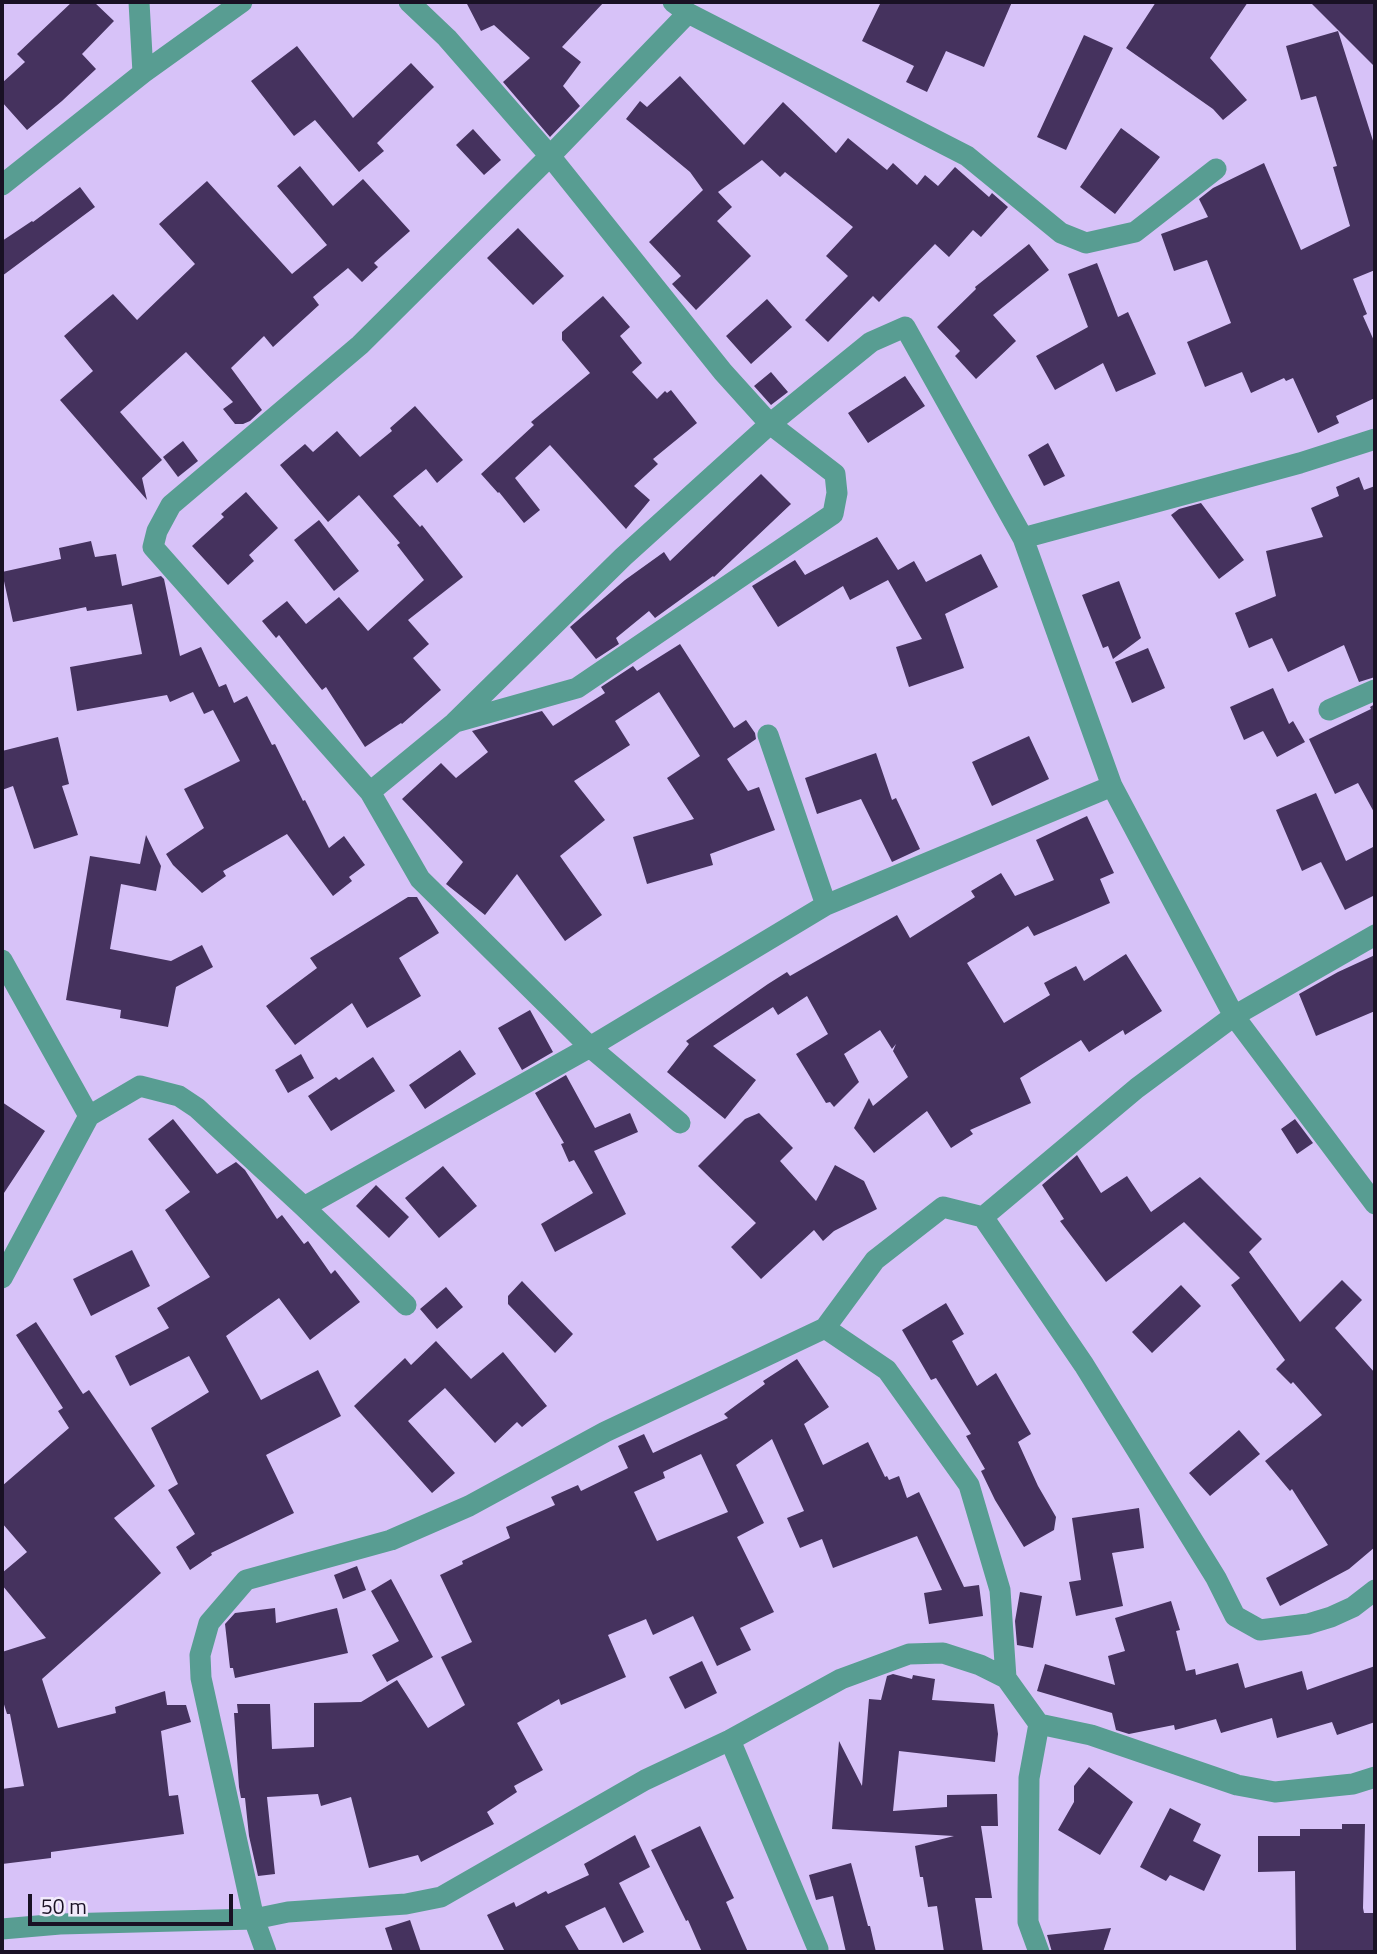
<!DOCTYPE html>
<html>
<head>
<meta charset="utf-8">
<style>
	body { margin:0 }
	#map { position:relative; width:1377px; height:1954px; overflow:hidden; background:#d7c2f8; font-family:"Titillium Web",sans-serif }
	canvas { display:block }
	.frame { position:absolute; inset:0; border:4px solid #191124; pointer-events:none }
	.scale { position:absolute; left:28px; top:1894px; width:205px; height:32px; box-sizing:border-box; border:4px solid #191124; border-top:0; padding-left:9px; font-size:21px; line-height:24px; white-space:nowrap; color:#191124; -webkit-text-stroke:5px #f1eafb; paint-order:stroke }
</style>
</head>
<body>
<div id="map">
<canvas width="1377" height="1954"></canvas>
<div class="frame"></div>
<div class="scale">50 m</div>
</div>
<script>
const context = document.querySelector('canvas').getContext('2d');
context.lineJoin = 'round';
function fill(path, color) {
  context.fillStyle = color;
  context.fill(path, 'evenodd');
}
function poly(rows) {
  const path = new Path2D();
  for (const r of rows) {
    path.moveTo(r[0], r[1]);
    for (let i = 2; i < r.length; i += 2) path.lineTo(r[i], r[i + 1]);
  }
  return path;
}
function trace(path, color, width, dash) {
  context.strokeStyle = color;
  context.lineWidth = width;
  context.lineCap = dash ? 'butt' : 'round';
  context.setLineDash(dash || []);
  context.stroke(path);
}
const building = poly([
	[72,2,94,2,114,21,82,54,96,69,62,101,27,130,2,102,2,83,25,62,17,54],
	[466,2,604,2,562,47,581,62,563,86,580,106,550,137,503,82,530,58,494,25,481,31],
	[881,2,1012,2,984,67,946,51,927,92,906,82,914,66,862,41],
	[1156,2,1248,2,1210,58,1247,100,1223,120,1213,109,1126,48],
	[1310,2,1375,2,1375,67],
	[1338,31,1375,147,1375,270,1353,279,1367,314,1363,316,1375,343,1375,398,1336,416,1339,423,1318,433,1293,378,1286,381,1284,378,1251,393,1242,372,1205,387,1187,342,1231,323,1207,260,1174,271,1161,234,1208,217,1199,199,1213,188,1264,163,1301,250,1350,226,1333,167,1337,166,1316,96,1301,100,1286,46],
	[1084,35,1113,48,1066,150,1037,137],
	[297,46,353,118,411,63,434,87,377,143,384,151,359,172,315,120,294,136,251,81],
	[680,76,744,145,783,102,836,153,848,138,887,170,893,163,917,185,925,175,938,186,955,167,989,197,992,193,1008,207,981,237,973,230,949,257,935,244,879,302,873,296,828,342,805,320,848,276,826,256,853,227,785,172,780,177,762,160,718,192,732,207,717,221,751,256,696,310,672,284,681,276,649,242,703,190,690,172,626,119,640,101,647,107],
	[1121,128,1160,157,1115,214,1080,187],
	[473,129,501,160,484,175,456,145],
	[300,166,333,206,363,179,410,231,374,263,378,267,362,282,348,268,313,297,319,305,273,347,264,336,231,368,262,410,250,421,243,424,235,424,223,409,233,402,186,352,120,412,162,460,142,478,147,500,60,400,93,371,64,336,113,294,137,320,195,264,159,224,207,181,292,274,327,245,277,186],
	[80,187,95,207,2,276,2,241,32,221,33,222],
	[518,228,564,276,533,305,487,258],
	[1029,244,1049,270,993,315,1016,341,976,379,955,356,960,351,937,327,976,289,975,287],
	[1097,263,1118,317,1128,312,1156,374,1116,392,1103,363,1055,390,1036,356,1088,327,1068,274],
	[603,296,630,327,620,336,642,363,632,372,657,399,665,391,667,393,671,390,697,423,653,459,658,464,634,486,650,500,626,529,550,445,515,478,540,510,524,523,499,492,498,493,481,474,534,425,531,422,590,373,562,340,562,332],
	[767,299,792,327,751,364,726,336],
	[771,372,788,392,771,405,754,386],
	[905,376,925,406,868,443,848,413],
	[415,406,463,460,437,483,426,469,393,496,420,527,422,525,463,577,408,620,429,644,413,658,441,690,402,724,401,723,365,747,326,687,322,690,279,635,276,638,262,621,287,601,306,624,339,597,368,631,424,580,397,545,400,543,359,495,328,522,280,465,305,444,313,452,337,431,360,457,392,431,390,428],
	[183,441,198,461,178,477,163,457],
	[1048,443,1065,476,1044,486,1028,455],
	[761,474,791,504,714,577,713,576,655,618,649,611,616,638,619,644,596,659,570,627,625,580,664,552,670,561],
	[1359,477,1364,490,1375,486,1375,677,1359,682,1344,645,1288,672,1272,638,1249,648,1235,613,1276,596,1266,551,1323,537,1311,508,1339,496,1336,487],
	[246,492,278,528,249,555,254,561,228,585,192,546,224,517,221,514],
	[1201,503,1244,560,1219,579,1171,515,1179,509],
	[319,520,359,571,334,591,294,540],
	[877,537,898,570,914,561,926,582,981,554,998,587,945,614,964,668,909,687,896,647,922,639,888,580,850,600,843,586,778,627,752,586,795,560,805,575],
	[91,541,95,557,116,554,122,586,161,576,164,579,180,656,201,647,219,687,226,684,234,703,247,696,272,745,275,744,303,801,305,800,329,848,344,836,365,865,349,877,352,881,333,896,287,834,223,871,226,876,202,893,173,865,166,854,204,828,184,789,240,761,213,710,204,714,193,692,170,702,167,695,77,711,70,667,142,654,132,604,87,611,86,607,13,622,2,572,61,559,59,548],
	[1119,581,1141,638,1113,659,1108,646,1103,648,1082,595],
	[680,644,734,728,746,720,755,733,756,739,727,759,748,791,759,787,775,830,710,854,713,865,647,884,633,837,694,819,667,778,700,756,659,692,615,721,630,745,574,781,605,820,560,856,602,915,565,941,517,874,485,915,446,884,463,862,402,799,441,763,456,778,488,752,472,731,542,711,553,726,605,693,601,687,633,666,637,671],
	[1148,648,1165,688,1132,703,1115,662],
	[1273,688,1289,724,1293,721,1305,742,1277,757,1263,731,1244,740,1230,707],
	[1375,704,1375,814,1358,783,1335,794,1309,739,1371,709,1370,707],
	[1029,736,1049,779,992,806,972,762],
	[58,737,69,784,62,786,78,835,34,849,13,786,2,790,2,751],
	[876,753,892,800,896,798,920,849,892,862,861,799,817,814,805,778],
	[1316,793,1346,861,1375,846,1375,895,1345,910,1321,862,1302,871,1276,810],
	[1087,816,1114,873,1100,879,1110,903,1034,936,1028,926,967,963,1004,1023,1050,995,1044,983,1076,966,1084,981,1126,954,1162,1011,1125,1035,1123,1030,1089,1052,1081,1040,1020,1078,1031,1103,970,1130,973,1134,951,1148,927,1111,874,1153,854,1128,869,1098,873,1106,908,1077,893,1051,896,1044,892,1049,880,1030,844,1054,859,1082,834,1107,830,1102,826,1103,796,1054,828,1034,807,996,778,1015,773,1007,713,1046,756,1080,725,1119,667,1072,689,1044,686,1041,768,984,787,972,790,976,897,915,910,938,975,897,971,891,1001,873,1015,896,1054,880,1036,840],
	[146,835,161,866,156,891,121,884,110,949,171,961,202,945,213,967,176,987,168,1027,120,1018,121,1010,66,1000,90,856,140,864],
	[408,897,417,897,439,933,399,958,421,996,367,1028,352,1003,295,1045,266,1006,317,968,310,958],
	[1375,955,1375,1011,1316,1036,1299,994,1338,972],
	[530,1010,553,1052,522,1070,498,1028],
	[460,1050,476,1074,425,1109,409,1085],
	[301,1054,314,1078,288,1093,275,1070],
	[373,1057,395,1091,331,1131,308,1096,336,1077,339,1080],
	[566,1075,595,1128,630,1113,638,1132,594,1151,626,1214,555,1252,541,1224,593,1193,574,1160,569,1162,561,1144,564,1143,535,1093],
	[2,1102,45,1131,2,1196],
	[759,1113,793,1148,780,1161,816,1201,835,1165,864,1181,877,1209,834,1231,823,1241,814,1230,761,1279,731,1247,756,1223,698,1166,745,1119],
	[173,1119,217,1174,236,1162,245,1170,277,1219,282,1215,304,1244,308,1241,331,1274,335,1270,360,1302,310,1340,279,1298,226,1336,261,1400,318,1370,341,1416,266,1455,294,1513,211,1553,212,1555,190,1570,176,1547,195,1534,168,1490,178,1484,151,1428,209,1392,189,1356,130,1386,115,1356,169,1328,157,1308,210,1277,165,1210,190,1192,148,1139],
	[1295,1119,1313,1143,1297,1154,1281,1129],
	[1077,1155,1101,1193,1127,1176,1151,1212,1200,1177,1262,1239,1249,1252,1300,1322,1342,1280,1362,1300,1335,1328,1375,1373,1375,1547,1349,1569,1280,1606,1266,1578,1328,1545,1292,1489,1290,1491,1265,1461,1322,1415,1293,1382,1291,1384,1276,1369,1285,1360,1231,1285,1240,1278,1184,1222,1106,1282,1060,1221,1064,1219,1042,1185],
	[443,1166,477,1206,439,1238,405,1198],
	[376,1185,409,1217,389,1238,356,1206],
	[132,1250,150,1286,91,1316,73,1279],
	[522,1281,573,1334,555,1353,508,1304,508,1296],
	[1181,1285,1201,1306,1152,1353,1132,1332],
	[446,1287,463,1307,437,1329,420,1309],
	[946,1303,964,1334,952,1341,977,1386,996,1373,1031,1434,1018,1442,1038,1486,1056,1517,1054,1530,1024,1547,995,1500,981,1471,985,1469,966,1436,971,1434,936,1378,931,1380,902,1330],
	[36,1322,83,1394,89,1390,155,1486,114,1518,161,1573,42,1679,58,1728,116,1713,115,1707,165,1691,167,1705,186,1705,191,1722,161,1731,169,1796,178,1795,184,1834,51,1852,51,1858,2,1864,2,1789,24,1786,10,1714,7,1714,2,1698,2,1652,46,1638,2,1585,2,1573,27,1552,2,1523,2,1486,69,1428,58,1411,63,1408,16,1335],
	[436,1341,471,1379,503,1352,547,1406,522,1427,517,1422,495,1443,445,1388,408,1421,455,1473,432,1493,354,1406,405,1358,411,1365],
	[797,1359,829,1407,804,1424,823,1465,868,1442,885,1477,887,1476,889,1480,899,1476,907,1498,919,1492,964,1587,979,1585,983,1616,929,1624,924,1593,942,1590,917,1536,833,1568,822,1539,800,1548,787,1518,804,1511,772,1439,736,1465,764,1523,737,1537,774,1612,740,1628,751,1650,717,1666,693,1616,653,1635,646,1619,608,1635,626,1677,561,1705,559,1699,517,1723,543,1770,514,1786,517,1792,487,1812,494,1824,421,1862,418,1855,369,1868,351,1797,321,1806,318,1794,267,1797,275,1874,258,1876,249,1836,245,1798,241,1798,239,1787,234,1713,238,1713,237,1704,270,1704,272,1749,314,1747,314,1703,361,1702,397,1680,428,1728,465,1705,441,1657,472,1642,440,1575,463,1564,462,1561,510,1538,506,1527,555,1505,551,1497,578,1485,581,1491,628,1468,618,1446,644,1434,653,1453,728,1418,724,1414,765,1384,763,1381],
	[701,1454,728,1512,657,1541,634,1492,665,1478,663,1472],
	[1239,1430,1260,1454,1210,1496,1189,1473],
	[1139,1508,1144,1548,1112,1553,1123,1606,1076,1616,1069,1582,1081,1580,1072,1518],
	[357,1566,366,1590,343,1599,334,1575],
	[391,1579,433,1657,387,1682,372,1655,399,1641,371,1591],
	[1020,1592,1042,1596,1033,1648,1017,1645,1015,1621],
	[1171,1601,1180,1630,1176,1631,1186,1671,1195,1669,1196,1675,1238,1663,1245,1688,1302,1671,1307,1690,1375,1666,1375,1722,1337,1735,1332,1722,1277,1738,1272,1718,1221,1733,1216,1719,1175,1730,1174,1725,1129,1734,1116,1730,1112,1713,1037,1691,1045,1664,1115,1685,1108,1656,1125,1651,1115,1618],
	[275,1608,276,1623,337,1608,348,1653,235,1678,233,1668,230,1668,225,1624,235,1613],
	[702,1661,717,1693,685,1709,669,1677],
	[893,1674,912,1679,913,1675,935,1679,932,1700,994,1704,998,1734,995,1762,899,1751,893,1811,947,1807,947,1795,997,1794,998,1826,981,1826,992,1898,975,1898,983,1952,944,1952,937,1906,928,1907,923,1877,920,1877,915,1846,954,1836,832,1829,839,1741,862,1786,869,1699,881,1700,887,1676],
	[1089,1767,1133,1802,1100,1855,1058,1830,1074,1802,1074,1786],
	[1170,1808,1201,1824,1193,1841,1221,1855,1204,1891,1170,1875,1166,1881,1140,1867],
	[1342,1824,1365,1824,1363,1908,1364,1913,1375,1913,1375,1952,1296,1952,1295,1871,1258,1872,1258,1836,1300,1836,1300,1829,1342,1829],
	[700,1826,734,1898,726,1902,748,1952,702,1952,688,1920,686,1921,651,1850],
	[635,1835,650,1867,619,1883,644,1932,623,1943,605,1907,565,1926,580,1952,505,1952,487,1915,514,1902,516,1907,546,1891,548,1894,589,1875,584,1864],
	[851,1863,868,1926,870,1926,876,1952,846,1952,833,1896,816,1900,809,1875],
	[410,1920,421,1952,393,1952,385,1928],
	[1111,1928,1103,1952,1052,1952,1047,1935]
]);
const street = poly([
	[139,2,143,73],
	[409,2,447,38,550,156,723,372,770,424,835,474,837,493,833,514,577,688,456,722],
	[673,2,688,13,967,156,1061,233,1086,243,1135,232,1216,169],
	[2,185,143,73,242,2],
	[1023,538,1300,463,1375,439],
	[1329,710,1375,690],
	[768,735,826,905],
	[370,792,454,723,623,557,770,424,871,342,905,327,1023,538,1112,786,1234,1016,1375,1204],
	[2,960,89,1116],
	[680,1123,590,1047,420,879,370,792,153,547,157,531,171,505,360,345,550,156,688,13],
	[304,1207,590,1047,826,905,1112,786],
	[983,1217,1084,1365,1216,1578,1235,1616,1260,1630,1308,1624,1331,1617,1353,1607,1375,1590],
	[2,1278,89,1116,140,1086,179,1096,197,1108,304,1207,406,1305],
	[825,1328,887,1370,969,1485,1000,1590,1006,1678],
	[1039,1724,1029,1778,1028,1894,1028,1922,1039,1952],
	[730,1740,818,1949],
	[2,1929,60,1924,254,1919,288,1912,406,1904,441,1897,645,1780,730,1740,841,1679,909,1654,943,1653,980,1665,1006,1678,1039,1724,1091,1735,1237,1785,1275,1792,1353,1784,1375,1777],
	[266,1952,254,1919,201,1678,200,1655,209,1623,246,1580,391,1540,469,1506,605,1432,825,1328,875,1260,943,1207,983,1217,1137,1088,1234,1016,1375,935]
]);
fill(building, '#45325e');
trace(street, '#589d92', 21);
</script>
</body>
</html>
